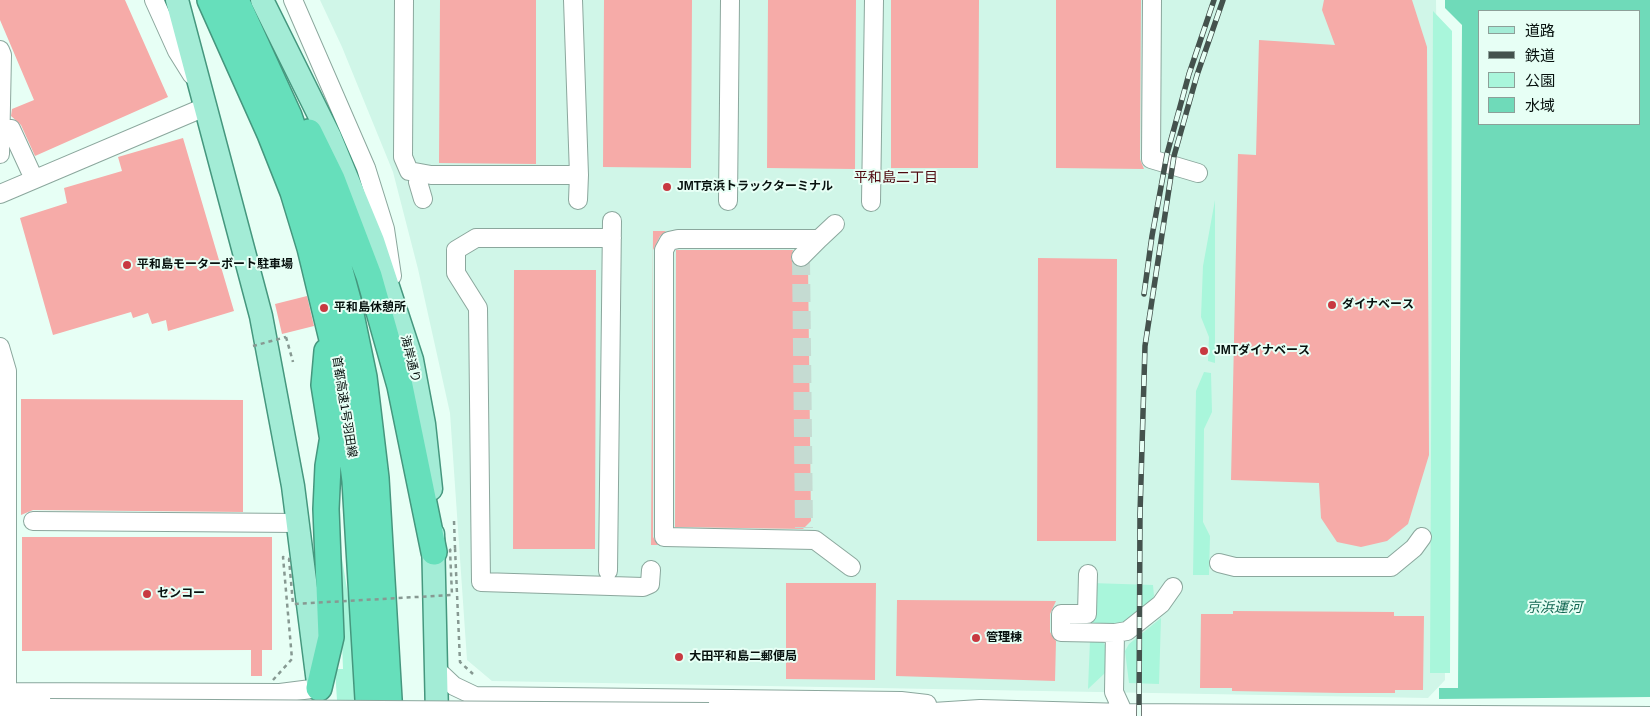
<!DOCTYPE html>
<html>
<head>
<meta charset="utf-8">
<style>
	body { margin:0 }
	#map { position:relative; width:1650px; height:716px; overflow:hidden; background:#e7fff5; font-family:Helvetica,"Noto Sans JP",sans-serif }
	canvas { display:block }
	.legend { position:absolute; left:1478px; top:10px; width:162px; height:115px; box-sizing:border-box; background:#e7fff5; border:1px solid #8da099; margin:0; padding:6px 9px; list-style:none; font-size:15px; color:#07110e }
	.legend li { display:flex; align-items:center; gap:10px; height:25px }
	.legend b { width:25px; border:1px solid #8da099 }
</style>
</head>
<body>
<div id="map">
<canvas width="1650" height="716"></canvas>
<ul class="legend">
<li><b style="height:6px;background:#a3ecd6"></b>道路</li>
<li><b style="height:6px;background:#44524d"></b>鉄道</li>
<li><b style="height:14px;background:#a9f6db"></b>公園</li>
<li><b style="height:14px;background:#6fdab9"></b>水域</li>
</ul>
</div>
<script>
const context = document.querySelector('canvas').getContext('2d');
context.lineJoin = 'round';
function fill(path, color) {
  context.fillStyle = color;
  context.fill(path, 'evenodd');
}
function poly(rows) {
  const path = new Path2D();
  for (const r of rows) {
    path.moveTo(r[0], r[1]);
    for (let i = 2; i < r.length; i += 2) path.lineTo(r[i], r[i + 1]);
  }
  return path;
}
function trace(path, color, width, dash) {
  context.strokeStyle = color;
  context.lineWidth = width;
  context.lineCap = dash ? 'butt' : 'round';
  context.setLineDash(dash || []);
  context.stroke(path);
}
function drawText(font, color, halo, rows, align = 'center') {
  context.font = font + ' Helvetica,"Noto Sans JP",sans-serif';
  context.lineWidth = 4;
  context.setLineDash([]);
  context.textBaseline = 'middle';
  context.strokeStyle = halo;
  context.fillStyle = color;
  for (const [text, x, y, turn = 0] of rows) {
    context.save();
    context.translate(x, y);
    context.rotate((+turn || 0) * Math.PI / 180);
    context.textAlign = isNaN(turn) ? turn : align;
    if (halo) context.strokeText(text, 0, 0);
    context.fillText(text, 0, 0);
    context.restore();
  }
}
const built = poly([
	[320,0,1436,0,1445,680,1428,698,492,681,467,660,450,413,418,269,393,172,342,47]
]);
const green = poly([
	[1433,11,1452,31,1450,673,1430,673],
	[1215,200,1215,363,1208,361,1209,337,1201,317,1203,266],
	[1204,372,1211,373,1212,412,1204,429,1203,522,1210,536,1209,575,1193,575,1196,391],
	[338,534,352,620,358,716,338,716,335,669,343,669],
	[1091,583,1153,585,1154,596,1147,608,1113,632,1091,627],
	[1161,618,1159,684,1129,683,1125,651,1129,644],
	[1099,635,1106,647,1105,673,1088,689,1090,640]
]);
const water = poly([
	[1445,0,1650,0,1650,716,1439,716,1439,688,1458,688,1462,25,1445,8],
	[1479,11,1639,11,1639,124,1479,124]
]);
const pier = poly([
	[1650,697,1650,716,1437,716,1437,699]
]);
const building = poly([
	[0,0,125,0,168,97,35,156,21,125,11,116,12,109,34,100,0,20],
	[440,0,536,0,536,164,439,163],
	[604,0,692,0,691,168,603,167],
	[768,0,856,0,855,169,767,168],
	[891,0,979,0,978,168,891,168],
	[1056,0,1141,0,1140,159,1144,169,1056,168],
	[1324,0,1412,0,1427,47,1429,455,1408,524,1387,541,1361,547,1337,542,1321,518,1319,483,1231,480,1238,154,1256,155,1259,40,1335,45,1322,10],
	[183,138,234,311,168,331,166,320,152,324,148,313,133,318,131,312,53,335,20,218,67,203,64,188,122,171,118,157],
	[653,231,666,231,660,236,653,250,653,537,658,545,651,545],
	[676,250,793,250,791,259,794,265,803,267,808,265,811,521,803,529,675,527],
	[1038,258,1117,259,1116,541,1037,541],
	[514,270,596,270,595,549,513,549],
	[307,296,314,326,282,334,275,304],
	[21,399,243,400,243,512,33,510,21,515],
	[22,537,272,537,272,650,262,650,262,676,251,676,251,650,22,651],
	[786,583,876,583,875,680,786,679],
	[897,600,1056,601,1050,614,1050,632,1056,641,1055,681,896,676],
	[1233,611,1394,612,1394,616,1424,616,1423,690,1395,690,1395,693,1341,693,1232,691,1232,688,1200,688,1201,614,1233,614]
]);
const minorTunnel = poly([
	[801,257,804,528]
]);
const path = poly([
	[286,337,293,362],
	[454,521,455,548]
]);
const minor = poly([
	[154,0,177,51,192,75],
	[293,0,366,168,385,229,392,276],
	[404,0,403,157,409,171,431,175,579,175,578,200],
	[573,0,579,175],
	[1152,0,1151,159,1198,173],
	[0,50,2,55,0,154],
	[0,128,11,129,34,179],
	[418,182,423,199],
	[0,194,205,107],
	[728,201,730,0],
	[871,202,874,0],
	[835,224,819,239,678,239,669,241,664,250,664,537,815,540,851,567],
	[612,238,476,238,456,250,456,273,478,308,481,582,643,587,650,584,651,570],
	[801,257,819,239],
	[0,347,7,371,7,692],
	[33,521,298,523],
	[1219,563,1235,567,1391,567,1414,548,1422,537],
	[608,571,612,221],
	[1088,574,1087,614,1061,614,1061,632,1115,633],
	[437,670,454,686,475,696,901,701,927,704],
	[0,692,280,693,319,688],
	[0,707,50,708],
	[709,712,902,714,980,709,1125,713,1650,716],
	[1125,716,1114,692,1115,633,1127,631,1161,604,1173,587]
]);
const major = poly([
	[177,0,261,316,293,486,318,683],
	[262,0,330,137,373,241,412,360,424,424,431,489],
	[433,534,437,716]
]);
const highway = poly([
	[210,0,270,134,293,192,310,248,342,381,355,481,369,716],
	[236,0,289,116,331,237,348,300,364,377,376,478,390,716],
	[309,132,332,179,369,276,400,386,434,552],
	[327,351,324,385,332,435],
	[319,688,331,637,326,509,328,466,333,436]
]);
const rail = poly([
	[1144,294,1152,236,1167,154,1189,74,1214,0],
	[1139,716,1140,514,1145,346,1174,156,1197,75,1223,0]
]);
const pathBridge = poly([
	[253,346,286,337],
	[273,680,292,659,283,557,289,559,293,604,452,595,450,550,455,548,460,662,473,674]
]);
const minorBridge = poly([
	[50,708,709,712]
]);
const markers = [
	[667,187,5,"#c83941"],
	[127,265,5,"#c83941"],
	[1332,305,5,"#c83941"],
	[324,308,5,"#c83941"],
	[1204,351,5,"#c83941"],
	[147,594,5,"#c83941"],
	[976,638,5,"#c83941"],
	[679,657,5,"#c83941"]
];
const poiNames = [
	["JMT京浜トラックターミナル",677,187],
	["平和島モーターボート駐車場",137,265],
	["ダイナベース",1342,305],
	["平和島休憩所",334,308],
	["JMTダイナベース",1214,351],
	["センコー",157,594],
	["管理棟",986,638],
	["大田平和島二郵便局",689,657]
];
const streetNames = [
	["海岸通り",410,359,76],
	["首都高速1号羽田線",344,407,81]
];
const neighbourhoodNames = [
	["平和島二丁目",896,178]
];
const waterNames = [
	["京浜運河",1554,608]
];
fill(built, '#d0f6e8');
fill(green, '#a9f6db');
fill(water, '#6fdab9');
fill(pier, '#e7fff5');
fill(building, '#f6aba8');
trace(minorTunnel, '#c5dbd2', 18, [18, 9]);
trace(minor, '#8ba79d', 20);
trace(major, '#45977e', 25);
trace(highway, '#45977e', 28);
trace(path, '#879992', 2.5, [4, 4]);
trace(minor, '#fff', 18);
trace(major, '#a3ecd6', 22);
trace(highway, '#66dfbb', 25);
trace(rail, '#44524d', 5.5);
trace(rail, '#e7fff5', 4, [11]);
trace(minorBridge, '#8ba79d', 20, []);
trace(pathBridge, '#879992', 2.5, [4, 4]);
trace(minorBridge, '#fff', 18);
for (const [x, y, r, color] of markers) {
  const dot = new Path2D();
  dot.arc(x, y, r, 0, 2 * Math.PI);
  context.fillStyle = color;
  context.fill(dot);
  trace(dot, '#e7fff5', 2);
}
drawText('bold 12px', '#07110e', '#e7fff5', poiNames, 'left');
drawText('12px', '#07110e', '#e7fff5', streetNames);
drawText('14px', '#4f0910', '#e7fff5', neighbourhoodNames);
drawText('italic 14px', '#106651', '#e7fff5', waterNames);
</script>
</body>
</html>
